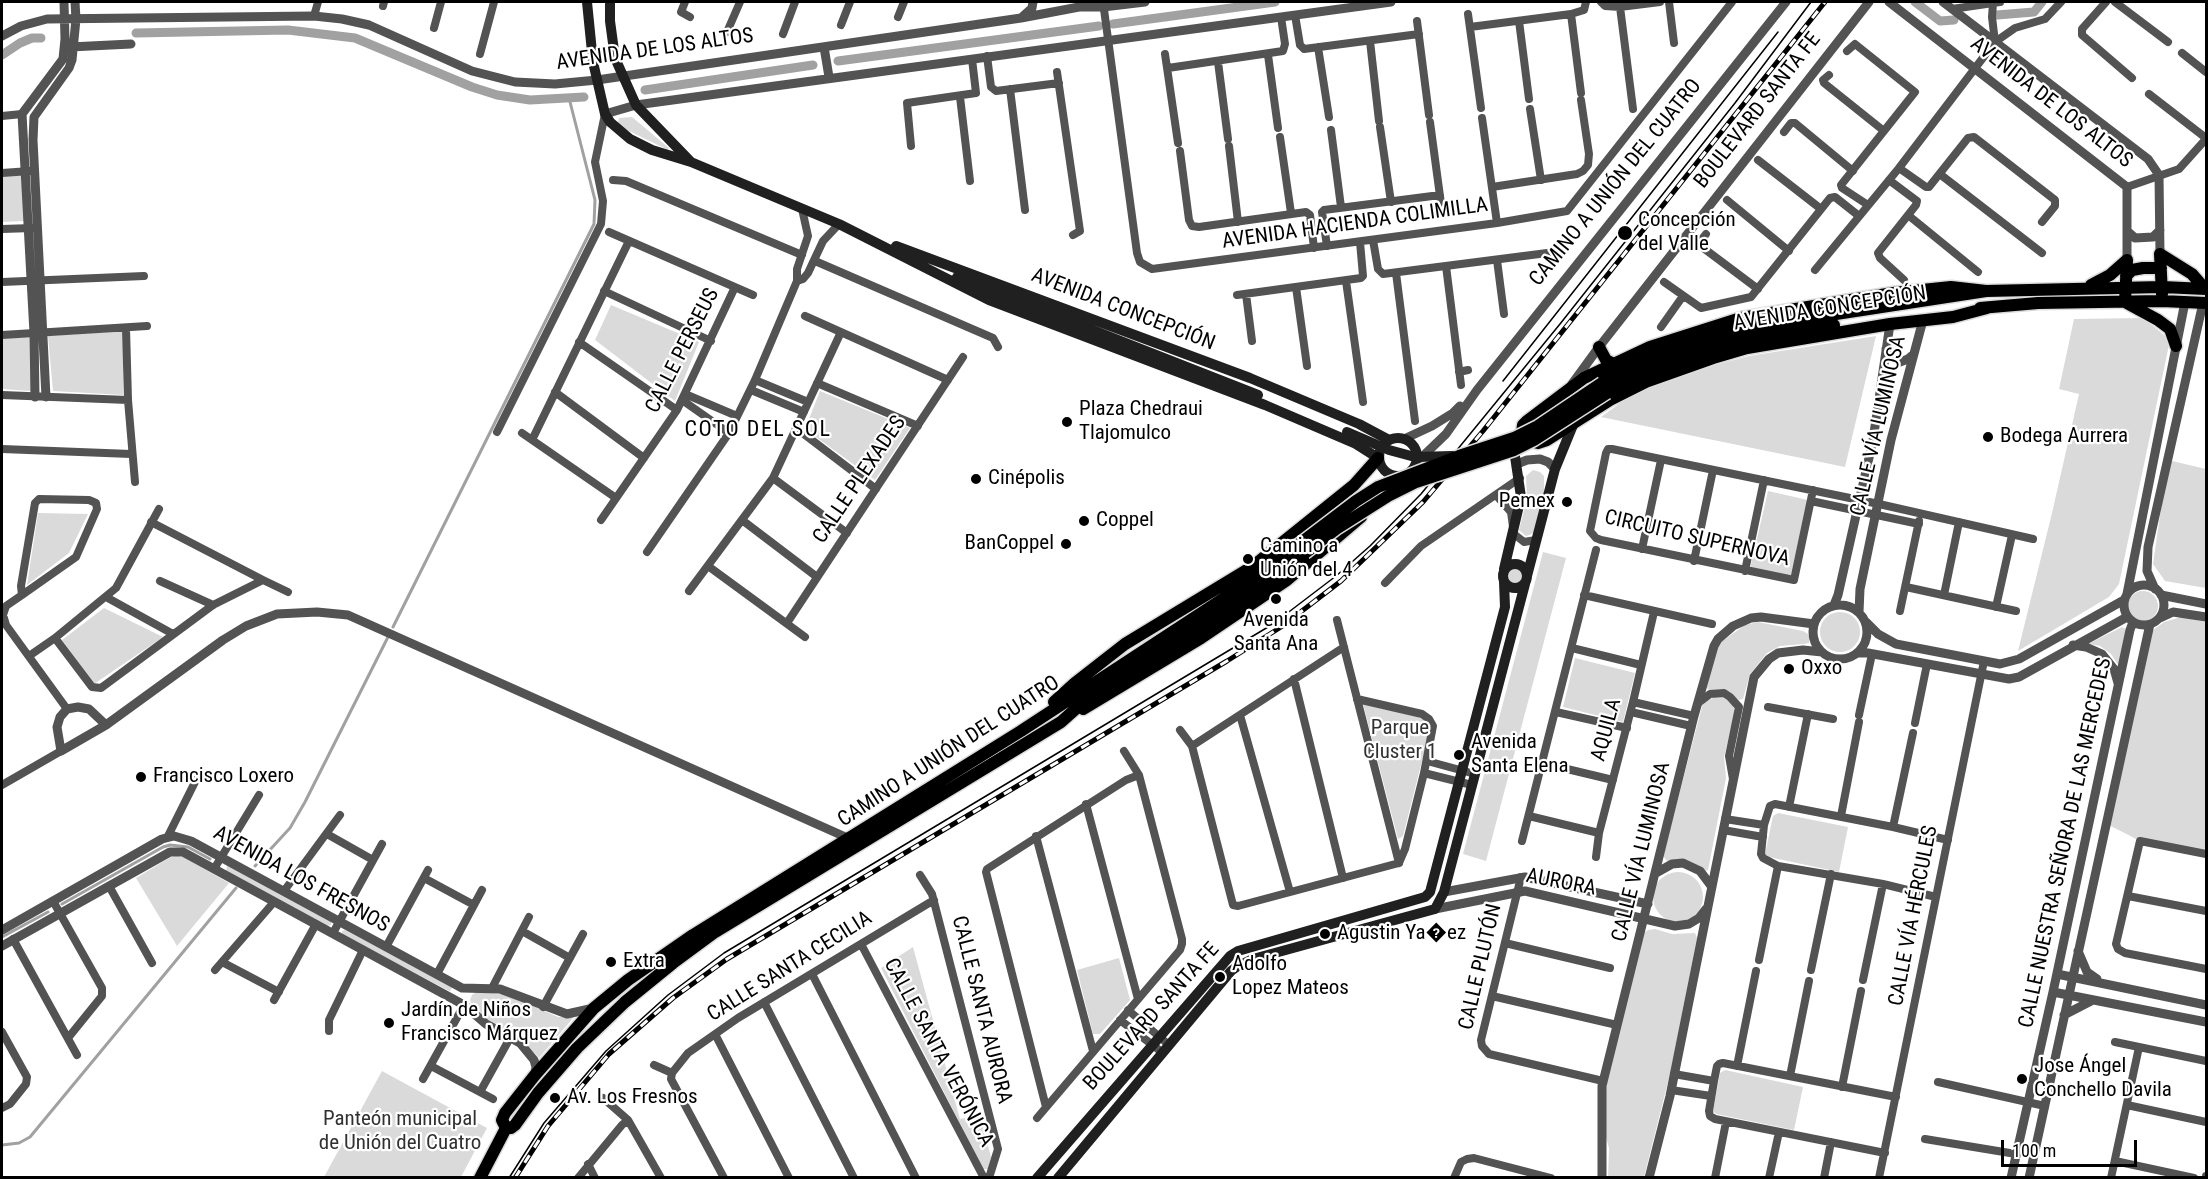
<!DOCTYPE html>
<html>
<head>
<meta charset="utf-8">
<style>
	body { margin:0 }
	#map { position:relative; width:2208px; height:1179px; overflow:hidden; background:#fff; font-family:"Roboto Condensed",sans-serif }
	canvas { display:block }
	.frame { position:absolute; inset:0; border:3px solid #000; pointer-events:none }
	.scale { position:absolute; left:2001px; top:1140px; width:136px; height:27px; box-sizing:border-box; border:3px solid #000; border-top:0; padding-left:8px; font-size:18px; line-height:21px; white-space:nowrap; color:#000; -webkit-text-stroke:4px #fff; paint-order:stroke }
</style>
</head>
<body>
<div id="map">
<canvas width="2208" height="1179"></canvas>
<div class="frame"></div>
<div class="scale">100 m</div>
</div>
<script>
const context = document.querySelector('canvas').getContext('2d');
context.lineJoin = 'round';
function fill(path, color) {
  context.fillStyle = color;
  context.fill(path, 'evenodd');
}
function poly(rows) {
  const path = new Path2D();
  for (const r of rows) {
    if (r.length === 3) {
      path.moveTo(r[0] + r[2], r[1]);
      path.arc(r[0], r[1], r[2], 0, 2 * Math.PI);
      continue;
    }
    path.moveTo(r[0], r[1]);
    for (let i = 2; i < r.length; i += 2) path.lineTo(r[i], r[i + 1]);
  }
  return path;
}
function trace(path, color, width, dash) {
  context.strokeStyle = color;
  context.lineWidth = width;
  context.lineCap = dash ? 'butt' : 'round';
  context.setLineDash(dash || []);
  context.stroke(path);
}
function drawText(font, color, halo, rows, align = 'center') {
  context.font = font + ' "Roboto Condensed",sans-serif';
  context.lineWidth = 4.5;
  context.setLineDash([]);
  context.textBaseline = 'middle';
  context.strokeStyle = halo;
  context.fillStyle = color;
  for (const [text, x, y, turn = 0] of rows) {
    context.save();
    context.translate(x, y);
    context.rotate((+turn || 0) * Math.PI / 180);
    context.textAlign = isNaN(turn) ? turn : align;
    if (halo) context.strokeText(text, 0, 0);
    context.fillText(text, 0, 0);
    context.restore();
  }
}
const green = poly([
	[632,117,669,148,668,150,625,129,618,123,619,118],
	[21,174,25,221,2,222,2,176],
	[611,305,699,342,675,401,595,340],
	[2143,318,2170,340,2119,584,2109,597,2018,651,2052,513,2079,394,2059,389,2074,319],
	[123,331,123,395,53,391,48,336],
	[1876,336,1845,467,1601,417,1623,401,1652,387,1715,365,1749,356],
	[31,337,31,391,2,389,2,338],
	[820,391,910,428,875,480,805,429],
	[2168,460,2206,469,2206,588,2165,581,2153,564],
	[1533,470,1540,472,1544,476,1544,493,1534,533,1526,536,1519,530,1527,499,1526,476],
	[1768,491,1808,500,1790,578,1750,569],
	[38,513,88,514,69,553,27,585],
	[1543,552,1566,558,1486,861,1463,854],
	[1515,576,9],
	[2143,606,15],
	[104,608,163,637,94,684,62,640],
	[1840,632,20],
	[2181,617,2206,622,2206,854,2140,841,2105,823,2152,631,2164,622],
	[1758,622,1803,631,1808,634,1810,638,1809,643,1804,644,1780,646,1767,653,1750,674,1743,699,1739,700,1729,692,1723,689,1710,691,1707,688,1715,653,1721,642,1745,625],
	[2122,627,2126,629,2119,666,2111,654,2100,646,2088,644],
	[1575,658,1635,673,1623,722,1563,707],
	[1717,696,1726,697,1732,702,1735,712,1724,757,1726,778,1708,870,1705,871,1678,859,1667,861,1663,856,1703,703],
	[1363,704,1418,717,1427,721,1430,729,1403,836,1398,839],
	[1778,813,1848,827,1839,872,1769,857,1765,854,1773,816],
	[176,856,183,857,229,883,177,946,136,878,171,857],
	[227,866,231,866,331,921,331,925,327,926,226,871],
	[1678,897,25],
	[1655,929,1672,934,1695,933,1697,938,1670,1074,1644,1177,1608,1177,1609,1148,1603,1127,1606,1087,1642,934,1648,930],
	[345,930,452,987,451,990,449,991,342,934,342,931],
	[913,947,960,1119,980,1115,991,1157,988,1169,983,1169,881,968],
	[1119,958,1130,1000,1100,1034,1093,1034,1077,970],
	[478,991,509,995,558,1017,574,1017,539,1058,523,1040,513,1032,494,1025,472,1006,470,1000,472,995],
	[1725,1070,1803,1087,1794,1130,1716,1114,1713,1111,1720,1073],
	[382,1071,487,1128,461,1177,324,1177]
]);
const stream = poly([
	[393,627,594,224,595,200,569,98],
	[255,866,290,828,305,802,389,635],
	[62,904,163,847,170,845,188,847,210,859],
	[2,937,48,912],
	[2,1145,19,1143,30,1137,236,888]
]);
const canal = poly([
	[1915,2,1940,21,1954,20],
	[1997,15,2034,12,2042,2],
	[1113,24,1275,2],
	[136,33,288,30,355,38,472,87,497,95,530,100,584,97],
	[2,55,20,43,32,38,41,38],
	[838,61,1099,26],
	[645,90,813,65]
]);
const minor = poly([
	[685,2,681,12,690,17],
	[1103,2,1137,253,1140,262,1152,269,1497,223,1567,211,1732,2],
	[1601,2,1605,6,1620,7,1660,2],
	[1669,2,1674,43],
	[2106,2,2082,29,2082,35,2132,78],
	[2115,2,2168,42],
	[1993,3,1992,17,1995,42],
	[383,6,384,2],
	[1620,7,1633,109],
	[1952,9,2000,2],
	[1468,14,1481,108],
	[1571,14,1581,93],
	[1295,15,1300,45,1304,49,1419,34],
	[314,16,318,2],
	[898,17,904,2],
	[1417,21,1429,115],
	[1519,21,1529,99],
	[841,25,850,2],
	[1470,27,1571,14,1584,10,1586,2],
	[434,28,441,2],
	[727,32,740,2],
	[783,34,795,2],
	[1370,41,1379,121],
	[1318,47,1329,117],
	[1847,51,1855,44,1915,92,1841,185,1842,188,1868,205],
	[2182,53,2206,72],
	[480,54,494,2],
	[1165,54,1178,143],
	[1268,55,1278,128],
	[987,56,991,87,996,91,1059,83],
	[1218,62,1228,139],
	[1168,68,1283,51,1285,44,1281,17],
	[1057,72,1080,231,1073,235],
	[1829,75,1823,80,1824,83,1884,131],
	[1010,89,1025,210],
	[2149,94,2206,138],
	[960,97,970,181],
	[1530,109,1541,180],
	[2,116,22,114],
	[1482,118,1497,223],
	[1430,122,1442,211],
	[1380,127,1391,202],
	[1331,130,1341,207],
	[1784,132,1791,123,1795,123,1853,171],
	[1280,137,1291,213],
	[911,146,907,103,976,93,972,59],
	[1229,146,1238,222],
	[1180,151,1189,220,1192,226,1199,227,1306,212,1310,215,1314,248],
	[1758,160,1821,209],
	[1899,168,1926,187,1929,187,1968,138,1974,137,2055,200,2055,206,2042,222],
	[2,173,30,171],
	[1941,175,2042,253],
	[613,180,626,181,802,255],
	[1889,180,1917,201,1916,205,1878,253,1880,258,1904,280],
	[1492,187,1577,174,1583,171,1588,165,1589,154,1581,100],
	[2127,187,2179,169,2206,139],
	[1727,200,1789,251],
	[1908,215,1978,272],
	[2,229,33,228],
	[609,232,753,295],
	[1706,234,1698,244,1758,289],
	[1373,240,1378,269,1383,274,1555,252],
	[1327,246,1322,212,1324,210,1440,195],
	[1497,260,1504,314],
	[815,261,993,338,998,347],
	[1446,266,1461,385],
	[1815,270,1899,168,1995,42,2015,28,2045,19,2061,2],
	[1396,273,1415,421],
	[797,281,803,279,808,273,823,241,839,224],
	[1346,281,1363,402],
	[2,282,144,276],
	[1664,282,1701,308,1751,297,1830,198,1835,197,1859,216],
	[1296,287,1307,366],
	[604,291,711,341],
	[1246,294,1252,341],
	[1237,295,1361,278,1363,276,1360,242],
	[805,316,948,380],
	[1661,327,1683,296],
	[126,328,128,400,135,482],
	[2,335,147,326],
	[579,342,677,410],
	[1459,372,1468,370],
	[755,380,808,402],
	[817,383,918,426],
	[751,390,804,412],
	[555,392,644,458],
	[685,394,737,416],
	[2,395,128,400],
	[682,400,729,433],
	[796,428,876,489],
	[497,432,601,224,603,201,595,162,605,114],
	[522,433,616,498],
	[532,440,629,241],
	[2,449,131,454],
	[773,478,847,533],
	[1813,490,1794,580,1601,540,1596,538,1590,531,1606,453,1608,449,1612,449,1879,504,2033,539],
	[1496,495,1511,512,1514,534,1524,542,1536,540],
	[1811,501,1919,524],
	[601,520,677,410,735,287],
	[742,520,817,577],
	[1642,549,1661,460],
	[647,552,729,433,755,380,797,281,797,269,808,236,802,209],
	[1694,561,1713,470],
	[708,566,805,637],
	[1745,571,1764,480],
	[263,580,288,592],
	[160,581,213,605],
	[1385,583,1421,546,1520,478],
	[1906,587,2016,611],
	[689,591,773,478,841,332],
	[22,595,21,586,35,503,39,499,89,500,96,503,97,509,76,557,22,595,6,606,3,615,6,625,67,709],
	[1584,595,1712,624],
	[1944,595,1959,522],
	[106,597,173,634],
	[1996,607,2012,535],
	[1900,611,1919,521],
	[1337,620,1399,863],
	[787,623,963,357],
	[55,638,92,687,101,688,213,605,263,580,151,522],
	[1572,648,1641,665],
	[29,656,55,638,116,588,159,509],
	[1294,679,1343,878],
	[1357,699,1422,714,1429,719,1433,726,1424,773,1405,849,1399,863],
	[1633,702,1694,716],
	[1698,703,1710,694,1724,693,1730,697,1739,707,1729,756,1733,779],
	[1768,707,1833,719],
	[1556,712,1627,728],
	[1631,712,1691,726],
	[1240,715,1290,892],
	[1859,715,1872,654],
	[1915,723,1927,664],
	[1180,730,1192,746,1233,905,1238,906,1399,863],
	[1192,746,1344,647],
	[1427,761,1475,774],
	[1542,763,1613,780],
	[1424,773,1472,785],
	[2,785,61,751],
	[1086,804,1138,999],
	[1789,807,1808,714],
	[1529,816,1599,833],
	[1841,816,1859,722],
	[1725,819,1764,825],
	[1893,827,1913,733],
	[1723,830,1763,837],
	[327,834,373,860],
	[168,836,196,780],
	[1036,836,1093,1051],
	[1522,841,1596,550],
	[2206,854,2140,841,2116,944,2118,949,2125,953,2206,969],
	[1596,857,1599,833,1633,702,1654,612],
	[214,869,259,795],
	[920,875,932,894,998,1149,989,1178],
	[1521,877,1481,1040,1482,1046,1489,1054,1603,1081],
	[424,878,474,905],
	[109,886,152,963],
	[284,891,340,815],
	[2128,896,2206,911],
	[1936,897,1883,884,1778,866,1763,858,1761,854,1764,825,1770,806,1775,804,1893,827,1948,840],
	[53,901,102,988,102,996,68,1038],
	[522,931,570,958],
	[333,933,382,844],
	[13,939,77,1055],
	[1505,943,1610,968],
	[861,944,984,1178],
	[386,947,428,870],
	[1759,960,1778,866],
	[222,962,279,992],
	[215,970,274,902],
	[1811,970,1831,874],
	[437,974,482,890],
	[812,974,916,1178],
	[1863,980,1883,884],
	[492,988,529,917],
	[1492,996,1617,1025],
	[274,1000,316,924],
	[764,1002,854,1178],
	[543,1007,583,934],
	[1128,1010,1169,1045],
	[1120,1020,1163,1053],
	[329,1031,329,1020,363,950],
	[2,1032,27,1077,26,1084,10,1104,2,1108],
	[715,1034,789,1178],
	[2115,1042,2206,1061],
	[654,1065,672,1073,671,1079,724,1178],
	[431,1066,493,1099],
	[1737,1066,1756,971],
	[672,1073,688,1053,738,1018,934,900],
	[1674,1074,1714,1081],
	[1790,1076,1809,981],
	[423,1079,464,1005],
	[1938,1082,2045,1106],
	[1842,1087,1861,991],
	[1671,1090,1711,1096],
	[480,1092,510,1038],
	[603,1098,628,1120,661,1178],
	[2127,1105,2206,1122],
	[1046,1107,986,872,987,869,1126,780,1139,775],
	[1037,1118,1180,950,1182,944,1182,939,1139,775,1124,751],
	[1925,1139,2016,1154],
	[1885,1153,1715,1119,1710,1116,1709,1111,1714,1081,1717,1066,1719,1064,1723,1063,1896,1097],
	[2115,1161,2194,1178],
	[588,1164,595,1178],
	[578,1178,622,1125,628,1120],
	[1454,1178,1461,1162,1467,1159,1474,1158,1551,1178],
	[1715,1178,1726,1122],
	[1769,1178,1779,1132],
	[1824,1178,1831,1142],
	[1879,1178,1984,661],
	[2111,1178,2139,1047],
	[2206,1178,2206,1176]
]);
const tertiary = poly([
	[1889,2,2127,187,2127,260],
	[1943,2,2148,159,2159,175,2160,254],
	[1021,18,1032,8,1033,2],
	[2,36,21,26,47,19,314,16,342,19,369,25,472,71,515,82,555,84,597,80,1021,18,1079,7,1103,7,1145,2],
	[70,47,131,44],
	[824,47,829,77],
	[605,114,636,105,1391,2],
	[2127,231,2135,238,2153,237,2160,230],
	[1886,349,1890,356,1900,362,1908,359,1914,354],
	[1572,384,1599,347,1869,2],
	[35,397,34,333,22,114,63,59,65,39,64,2],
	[46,397,33,140,34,117,69,68,72,60,76,19,75,2],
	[1404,439,1432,426,1453,413,1460,406],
	[1421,458,1446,434,1477,390,1786,2],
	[1517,464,1527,460,1540,459,1548,462,1555,469],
	[2144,605,20],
	[2155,589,2147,571,2148,547,2203,303],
	[2127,594,2185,302],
	[2161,595,2206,604],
	[1840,632,27],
	[1834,605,1838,595,1873,440,1890,324],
	[1859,612,1860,589,1891,440,1923,320],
	[2160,618,2173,612,2206,617],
	[1866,622,1878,634,1896,644,2000,664,2019,659,2124,600],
	[2073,645,2086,647,2102,654,2114,669,2118,683],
	[1858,653,1868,653,2009,679,2019,677,2127,617],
	[106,725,89,709,78,707,67,709,60,717,57,727,61,751,106,725,223,640,246,626,277,614,317,612,348,615,850,839],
	[1656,873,1672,864,1683,863,1700,871,1712,887],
	[1444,892,1525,877,1648,904],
	[1435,909,1525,891,1675,926,1689,924,1699,918,1706,909],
	[2,930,162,839,174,836,191,841,462,988,500,989,567,1014,594,1008],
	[2,946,170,852,183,852,464,1005,486,1024,520,1043,534,1060,536,1067,535,1075],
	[2078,951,2087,972,2097,979],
	[2057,974,2206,1005],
	[2053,992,2206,1022],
	[2064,1015,2093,1000],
	[1602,1178,1602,1086,1694,716,1714,646,1718,639,1733,626,1751,618,1761,617,1814,624],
	[1649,1178,1670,1096,1754,677,1769,659,1778,653,1803,650,1822,652],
	[2011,1178,2053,992,2130,630,2133,622],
	[2029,1178,2150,624]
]);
const secondary = poly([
	[587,2,593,62,605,114,610,122,630,139,652,150,691,162,839,224,989,300,1265,405,1356,444,1378,458],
	[610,2,610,21,615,58,636,105,690,161],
	[896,246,1250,378,1359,424,1389,440],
	[957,277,1258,395],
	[1398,457,19],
	[1515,576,12],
	[1504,569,1521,497,1513,443],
	[1527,576,1555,469,1573,425],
	[1037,1178,1230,956,1238,951,1425,897,1430,892,1505,607,1504,582],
	[1058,1178,1231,971,1238,966,1253,959,1435,909,1444,892,1525,584]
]);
const primary = poly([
	[2160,254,2192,274,2205,289],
	[2160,254,2162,294],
	[2127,260,2125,302,2158,320,2170,329,2176,346],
	[2126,276,2132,270,2143,268,2161,268],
	[2091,285,2110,275,2127,260],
	[1986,291,1951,287,1893,293,1741,318,1650,347,1584,378,1527,421,1523,425,1522,432,1525,438,1530,441,1538,443,1547,440,1610,400,1648,381,1713,358,1747,348,1890,324,1953,317,1987,308],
	[1980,308,2038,303,2162,301,2206,303],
	[1599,347,1606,360,1614,364],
	[1602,383,1625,370,1664,354,1711,338,1764,325,1986,291,2162,287,2206,289],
	[1607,393,1635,377,1681,359,1714,349,1767,334,1834,325],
	[1054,702,1075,683,1125,644,1252,567,1354,485,1378,458],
	[1083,709,1201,638,1287,580,1361,517],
	[506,1128,502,1120,505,1113,535,1075,594,1008,628,980,693,935,1021,731,1264,572,1298,545],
	[506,1128,511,1128,515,1125,538,1093,577,1048,625,1002,673,963,715,932,1061,722,1089,697,1122,673,1236,604,1305,553],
	[480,1178,506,1128]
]);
const tram = poly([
	[1503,381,1778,32],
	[509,1178,544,1123,606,1051,668,995,724,953,1273,624,1336,576,1370,546,1421,494,1560,324,1735,103,1811,2]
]);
const rail = poly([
	[515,1178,548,1126,609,1054,673,998,727,959,1227,661,1281,627,1341,581,1423,502,1483,431,1825,2]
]);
const secondaryBridge = poly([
	[1347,432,1389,450,1415,457,1452,456]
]);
const primaryBridge = poly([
	[1298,545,1356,501,1378,487,1459,456,1514,438,1538,426,1602,383],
	[1305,553,1336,529,1388,496,1416,482,1514,450,1534,440,1607,393]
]);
const markers = [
	[1625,233,8,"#000"],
	[1067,422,6,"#000"],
	[1988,437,6,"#000"],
	[976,479,6,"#000"],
	[1567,502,6,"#000"],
	[1084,521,6,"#000"],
	[1066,544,6,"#000"],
	[1248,559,6,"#000"],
	[1276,599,6,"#000"],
	[1789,669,6,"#000"],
	[1459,755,6,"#000"],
	[141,777,6,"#000"],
	[1325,934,6,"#000"],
	[611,962,6,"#000"],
	[1220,977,6,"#000"],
	[389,1023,6,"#000"],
	[2022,1079,6,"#000"],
	[555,1098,6,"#000"]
];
const streetNames = [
	["AVENIDA DE LOS ALTOS",655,50,-8],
	["AVENIDA DE LOS ALTOS",2051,103,38],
	["BOULEVARD SANTA FE",1758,111,-52],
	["CAMINO A UNIÓN DEL CUATRO",1616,183,-51],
	["AVENIDA HACIENDA COLIMILLA",1355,224,-8],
	["AVENIDA CONCEPCIÓN",1830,309,-9],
	["AVENIDA CONCEPCIÓN",1123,310,21],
	["CALLE PERSEUS",683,351,-63],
	["CALLE VÍA LUMINOSA",1879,426,-77],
	["CALLE PLEXADES",860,480,-56],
	["CIRCUITO SUPERNOVA",1697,539,13],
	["AQUILA",1607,730,-75],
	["CAMINO A UNIÓN DEL CUATRO",949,752,-33],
	["CALLE NUESTRA SEÑORA DE LAS MERCEDES",2066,843,-78],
	["CALLE VÍA LUMINOSA",1642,852,-76],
	["AVENIDA LOS FRESNOS",301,880,29],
	["AURORA",1561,883,11],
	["CALLE VÍA HÉRCULES",1914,916,-79],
	["CALLE SANTA CECILIA",790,967,-32],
	["CALLE PLUTÓN",1481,967,-77],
	["CALLE SANTA AURORA",981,1010,76],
	["BOULEVARD SANTA FE",1152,1017,-48],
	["CALLE SANTA VERÓNICA",938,1053,62]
];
const poiNames = [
	["Concepción",1638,221],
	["del Valle",1638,245],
	["Plaza Chedraui",1079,410],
	["Tlajomulco",1079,434],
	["Bodega Aurrera",2000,437],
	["Cinépolis",988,479],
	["Pemex",1555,502,"right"],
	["Coppel",1096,521],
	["BanCoppel",1054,544,"right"],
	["Camino a",1260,547],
	["Unión del 4",1260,571],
	["Avenida",1276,621,"center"],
	["Santa Ana",1276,645,"center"],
	["Oxxo",1801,669],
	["Avenida",1471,743],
	["Santa Elena",1471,767],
	["Francisco Loxero",153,777],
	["Agustin Ya�ez",1337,934],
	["Extra",623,962],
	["Adolfo",1232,965],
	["Lopez Mateos",1232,989],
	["Jardín de Niños",401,1011],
	["Francisco Márquez",401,1035],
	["Jose Ángel",2034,1067],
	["Conchello Davila",2034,1091],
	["Av. Los Fresnos",567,1098]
];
const parkNames = [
	["Parque",1400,729],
	["Cluster 1",1400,753],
	["Panteón municipal",400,1120],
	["de Unión del Cuatro",400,1144]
];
const neighbourhoodNames = [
	["COTO DEL SOL",758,430]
];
fill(green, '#dadada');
trace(stream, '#a1a1a1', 3);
trace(canal, '#a1a1a1', 9);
trace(primary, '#dbdbdb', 15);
trace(minor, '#535353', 8);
trace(tertiary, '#535353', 9);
trace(secondary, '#202020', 10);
trace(primary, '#000', 12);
trace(tram, '#000', 1.5);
trace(rail, '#000', 5);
trace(rail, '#fff', 3, [9]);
trace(primaryBridge, '#dbdbdb', 15, []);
trace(secondaryBridge, '#202020', 10);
trace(primaryBridge, '#000', 12);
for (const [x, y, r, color] of markers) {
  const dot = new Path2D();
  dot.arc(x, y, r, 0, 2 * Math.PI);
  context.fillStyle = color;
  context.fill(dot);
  trace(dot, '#fff', 2);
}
drawText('21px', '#000', '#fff', streetNames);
drawText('21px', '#000', '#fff', poiNames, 'left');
drawText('21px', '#313131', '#fff', parkNames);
context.letterSpacing = '1.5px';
drawText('22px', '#000', '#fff', neighbourhoodNames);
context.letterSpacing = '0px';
</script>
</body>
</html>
